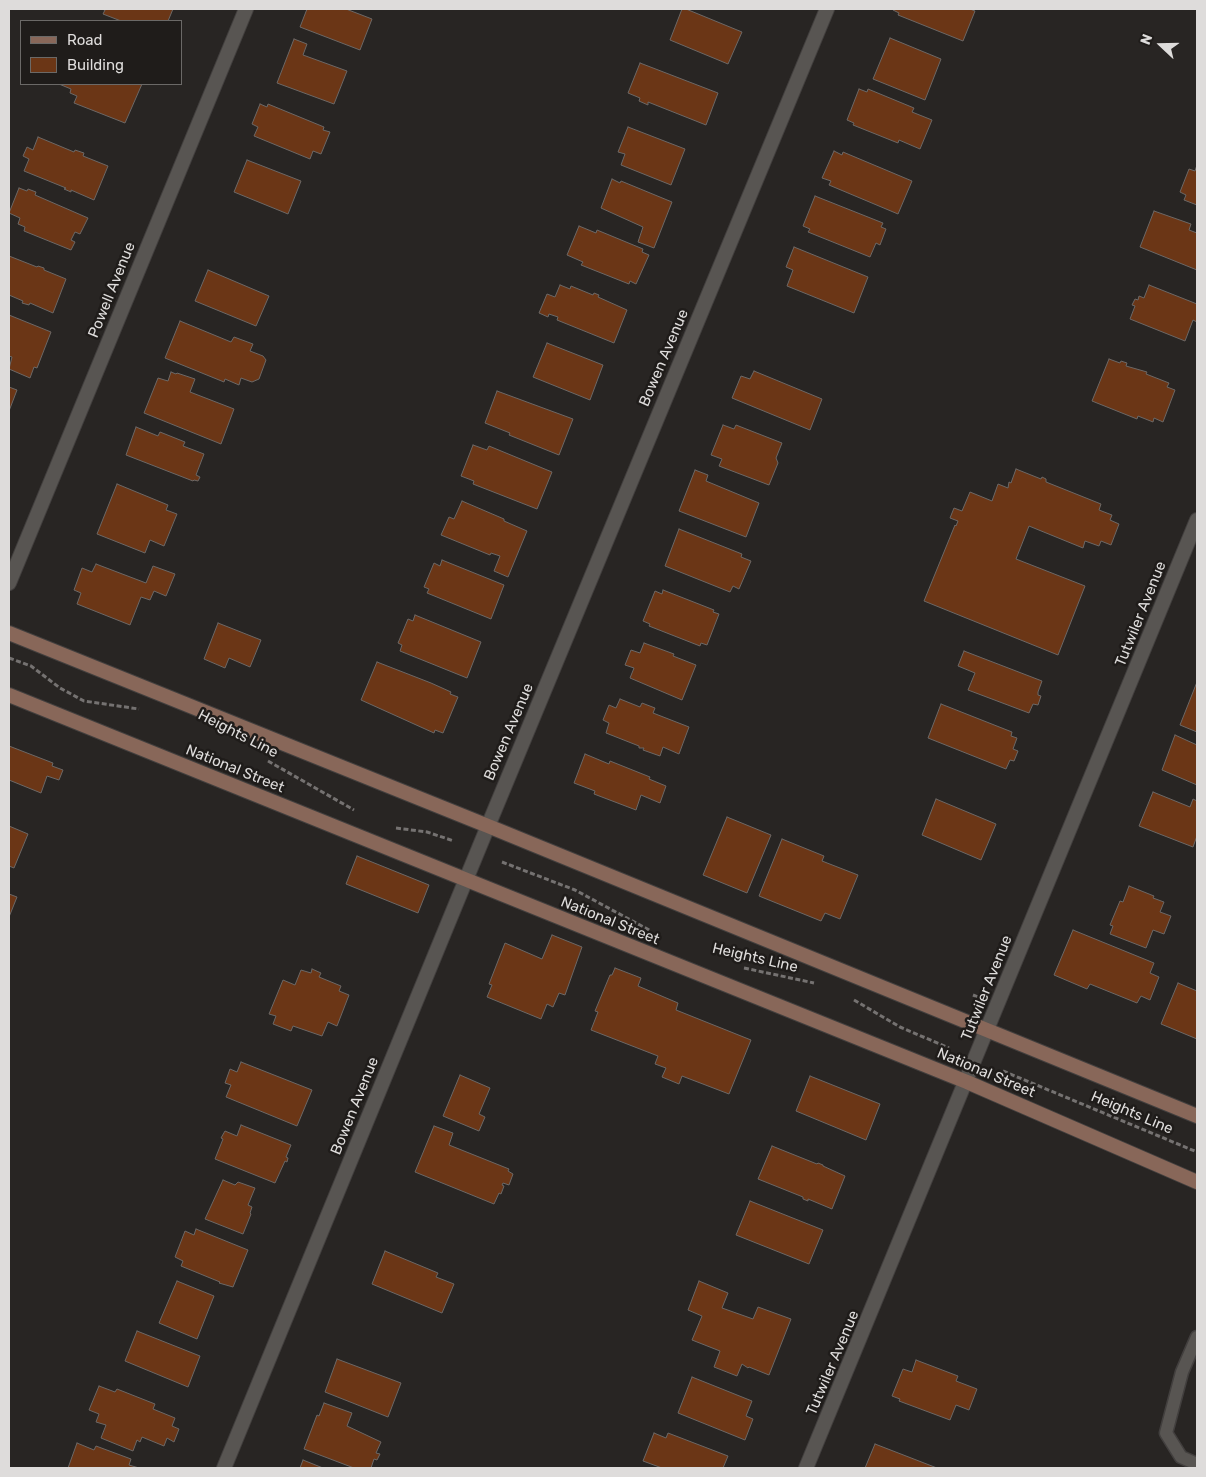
<!DOCTYPE html>
<html>
<head>
<meta charset="utf-8">
<style>
	body { margin:0 }
	#map { position:relative; width:1206px; height:1477px; overflow:hidden; background:#282523; font-family:Rubik,sans-serif }
	canvas { display:block }
	.frame { position:absolute; inset:0; border:10px solid #dedcdb; pointer-events:none }
	.legend { position:absolute; left:20px; top:20px; width:162px; height:65px; box-sizing:border-box; background:#1f1c1a; border:1px solid #6b6967; margin:0; padding:6px 9px; list-style:none; font-size:15px; color:#dedcdb }
	.legend li { display:flex; align-items:center; gap:10px; height:25px }
	.legend b { width:25px; border:1px solid #6b6967 }
	.north { position:absolute; left:1136px; top:20px; width:50px; height:50px; -webkit-text-stroke:4px #1f1c1a; paint-order:stroke; rotate:291deg; font-size:14px; font-weight:700; line-height:20px; text-align:center; color:#dedcdb }
	.north::after { content:''; display:block; margin:auto; width:18px; height:22px; background:#dedcdb; clip-path:polygon(50% 0,100% 100%,50% 72%,0 100%) }
</style>
</head>
<body>
<div id="map">
<canvas width="1206" height="1477"></canvas>
<div class="frame"></div>
<ul class="legend">
<li><b style="height:6px;background:#886759"></b>Road</li>
<li><b style="height:14px;background:#6b3616"></b>Building</li>
</ul>
<div class="north">N</div>
</div>
<script>
const context = document.querySelector('canvas').getContext('2d');
context.lineJoin = 'round';
function fill(path, color) {
  context.fillStyle = color;
  context.fill(path, 'evenodd');
}
function poly(rows) {
  const path = new Path2D();
  for (const r of rows) {
    path.moveTo(r[0], r[1]);
    for (let i = 2; i < r.length; i += 2) path.lineTo(r[i], r[i + 1]);
  }
  return path;
}
function trace(path, color, width, dash) {
  context.strokeStyle = color;
  context.lineWidth = width;
  context.lineCap = dash ? 'butt' : 'round';
  context.setLineDash(dash || []);
  context.stroke(path);
}
function drawText(font, color, halo, rows, align = 'center') {
  context.font = font + ' Rubik,sans-serif';
  context.lineWidth = 5;
  context.setLineDash([]);
  context.textBaseline = 'middle';
  context.strokeStyle = halo;
  context.fillStyle = color;
  for (const [text, x, y, turn = 0] of rows) {
    context.save();
    context.translate(x, y);
    context.rotate((+turn || 0) * Math.PI / 180);
    context.textAlign = isNaN(turn) ? turn : align;
    if (halo) context.strokeText(text, 0, 0);
    context.fillText(text, 0, 0);
    context.restore();
  }
}
const building = poly([
	[101,9,173,9,168,21,121,21,103,14,105,10,101,9],
	[307,9,346,9,372,19,360,50,300,27,307,9],
	[682,9,686,9,742,32,728,64,670,40,682,9],
	[894,9,970,9,975,11,963,41,898,15,899,13,893,10,894,9],
	[890,38,941,59,925,100,873,79,890,38],
	[294,39,307,44,303,55,347,71,334,104,277,83,294,39],
	[640,63,718,93,706,125,648,102,648,105,639,101,640,98,628,93,640,63],
	[59,84,142,84,125,123,74,103,77,96,70,93,71,89,59,84],
	[859,89,867,92,868,89,914,108,912,112,932,120,920,149,899,140,898,143,853,125,854,123,847,120,859,89],
	[260,104,267,107,268,104,324,127,323,130,330,132,321,154,313,151,310,159,254,136,258,127,252,124,260,104],
	[628,127,685,149,671,185,621,165,625,154,618,152,628,127],
	[38,137,74,152,75,150,84,153,83,156,108,166,94,200,71,190,71,192,64,189,66,188,24,171,29,159,23,156,27,147,33,150,38,137],
	[834,151,842,155,843,152,912,181,898,214,829,185,831,181,822,178,834,151],
	[247,160,301,181,288,214,234,192,247,160],
	[1197,165,1197,205,1184,200,1186,195,1180,192,1189,169,1195,171,1197,165],
	[612,179,620,183,621,181,672,202,654,248,638,242,643,227,601,208,612,179],
	[19,188,27,191,28,189,36,192,35,195,88,218,80,234,75,232,71,240,75,242,71,250,24,231,25,227,18,224,20,218,9,213,19,188],
	[815,196,883,223,881,227,886,229,880,245,876,243,870,257,808,232,810,229,803,226,815,196],
	[1154,211,1191,224,1189,230,1197,233,1197,270,1140,247,1154,211],
	[579,226,596,233,597,230,643,249,642,252,649,255,636,284,630,281,629,284,581,265,583,262,567,255,579,226],
	[794,247,868,277,854,313,787,286,793,270,786,267,794,247],
	[9,256,37,267,38,266,44,268,44,270,66,279,53,313,30,303,29,305,22,303,23,301,9,295,9,256],
	[208,270,269,296,256,326,195,301,208,270],
	[560,285,570,289,571,286,593,295,594,293,599,295,598,297,627,310,614,343,557,320,558,317,549,314,548,317,539,313,547,294,555,297,560,285],
	[1149,285,1197,304,1197,322,1193,320,1185,341,1130,319,1135,306,1132,305,1135,299,1138,300,1139,296,1144,298,1149,285],
	[9,315,51,332,37,368,34,367,30,378,9,369,12,357,9,356,9,315],
	[180,321,231,342,234,337,253,344,250,351,263,356,266,360,259,379,252,382,241,378,239,385,225,379,224,382,165,358,180,321],
	[547,343,603,365,590,400,533,377,547,343],
	[1109,359,1120,363,1121,361,1127,363,1126,366,1147,372,1146,374,1169,383,1167,387,1175,390,1163,422,1154,418,1153,422,1138,416,1137,419,1092,401,1109,359],
	[754,371,822,399,810,430,732,398,741,376,750,379,754,371],
	[171,372,176,374,177,373,195,379,190,392,234,409,221,444,144,413,158,378,168,381,171,372],
	[9,387,17,390,9,411,9,387],
	[497,391,573,419,559,455,509,435,510,433,485,423,497,391],
	[723,425,734,429,736,425,782,443,776,458,778,463,769,485,719,466,722,459,711,455,723,425],
	[136,427,158,436,160,432,185,442,183,446,204,454,196,475,200,477,198,481,194,480,193,481,126,455,136,427],
	[473,445,487,450,489,446,552,472,537,509,473,484,474,481,461,476,473,445],
	[1016,469,1041,479,1042,477,1046,479,1046,482,1101,504,1099,510,1112,515,1110,520,1119,524,1111,545,1101,541,1099,546,1085,541,1083,548,1029,526,1016,559,1085,586,1058,655,924,601,955,525,956,526,958,521,950,518,954,508,962,511,970,492,992,501,998,484,1008,488,1009,482,1011,483,1016,469],
	[695,470,708,475,706,481,759,503,746,537,679,511,695,470],
	[117,484,168,505,166,510,177,514,164,546,150,540,145,553,97,534,117,484],
	[462,501,504,519,504,521,527,531,508,577,494,571,500,556,491,553,490,555,441,535,449,517,454,519,462,501],
	[679,529,742,554,741,557,751,561,739,589,733,586,730,592,665,566,679,529],
	[442,560,504,585,491,619,427,593,429,589,424,587,434,563,440,566,442,560],
	[96,564,146,583,153,566,175,574,166,596,154,591,150,600,141,597,130,625,77,604,81,593,74,590,82,568,92,572,96,564],
	[663,590,714,610,713,612,719,614,707,645,701,643,700,646,649,626,650,624,643,621,655,591,662,594,663,590],
	[415,615,481,642,467,678,400,651,402,645,398,643,408,619,413,621,415,615],
	[218,623,261,640,250,667,229,658,225,668,204,659,218,623],
	[644,643,674,654,673,656,696,665,682,700,630,678,634,668,625,665,631,650,640,653,644,643],
	[964,651,1042,681,1038,692,1038,695,1041,696,1038,705,1033,704,1029,713,968,690,975,673,958,666,964,651],
	[377,662,431,683,451,692,450,694,458,697,443,733,435,730,434,733,361,700,377,662],
	[1197,682,1197,732,1180,725,1197,682],
	[620,699,640,707,642,703,655,708,653,713,689,727,679,754,663,747,660,756,643,750,644,748,639,748,639,746,606,733,609,723,603,720,609,705,616,708,620,699],
	[941,704,1012,732,1011,736,1017,738,1013,749,1018,751,1014,761,1010,760,1006,769,928,738,941,704],
	[1175,735,1197,745,1197,785,1162,770,1175,735],
	[9,746,53,763,52,766,63,770,59,780,47,776,41,793,9,780,9,746],
	[585,754,609,764,610,761,650,777,649,779,666,786,660,803,641,795,636,810,594,794,595,791,574,783,585,754],
	[1153,792,1190,807,1193,799,1197,801,1197,836,1193,847,1139,826,1153,792],
	[936,799,996,824,981,860,922,835,936,799],
	[727,817,771,835,747,893,703,875,727,817],
	[9,826,28,834,14,868,9,866,9,826],
	[782,839,824,856,822,861,858,875,840,919,825,913,821,921,759,896,782,839],
	[357,856,429,885,418,913,346,884,357,856],
	[1129,886,1154,896,1153,898,1164,902,1160,912,1171,916,1164,934,1153,930,1146,948,1110,934,1113,926,1110,925,1120,901,1123,902,1129,886],
	[9,894,17,897,9,917,9,894],
	[1073,930,1154,963,1150,973,1159,977,1150,1000,1141,996,1137,1003,1090,984,1087,989,1054,975,1073,930],
	[552,935,582,947,565,995,559,993,553,1007,547,1004,541,1019,487,997,492,985,489,984,505,943,542,959,552,935],
	[615,968,641,978,638,986,678,1003,676,1010,751,1040,729,1094,682,1076,679,1084,662,1077,666,1068,655,1064,658,1056,591,1030,598,1012,595,1011,610,975,612,975,615,968],
	[312,969,321,973,319,977,341,986,339,991,349,995,337,1026,328,1022,322,1036,293,1026,291,1031,273,1024,276,1016,269,1014,283,980,295,985,301,970,311,973,312,969],
	[1178,983,1197,991,1197,1039,1161,1024,1178,983],
	[241,1062,312,1090,297,1126,226,1097,231,1085,225,1083,230,1069,237,1072,241,1062],
	[460,1075,490,1088,479,1114,485,1117,479,1131,443,1116,460,1075],
	[810,1076,880,1104,866,1140,796,1111,810,1076],
	[241,1125,291,1145,286,1157,288,1158,287,1162,285,1161,275,1183,215,1159,223,1139,221,1138,225,1131,237,1136,241,1125],
	[434,1126,453,1133,449,1145,509,1169,508,1171,513,1174,509,1185,503,1183,502,1185,504,1186,501,1194,499,1193,494,1204,415,1172,434,1126],
	[772,1146,817,1164,818,1163,823,1165,823,1166,845,1176,832,1209,808,1199,808,1201,803,1199,803,1197,758,1179,772,1146],
	[223,1180,235,1185,238,1182,255,1188,248,1205,252,1207,250,1213,251,1214,243,1234,205,1219,223,1180],
	[750,1201,823,1230,809,1264,736,1235,750,1201],
	[196,1229,248,1250,233,1287,219,1283,220,1282,181,1266,183,1261,175,1257,185,1231,194,1235,196,1229],
	[385,1251,438,1273,436,1277,454,1284,442,1313,372,1284,385,1251],
	[177,1281,214,1296,197,1339,159,1323,177,1281],
	[699,1281,728,1293,722,1308,753,1319,758,1307,791,1319,769,1375,749,1367,748,1368,742,1364,737,1376,714,1367,720,1351,692,1340,702,1316,688,1310,699,1281],
	[137,1331,200,1356,188,1387,125,1361,137,1331],
	[337,1359,401,1383,388,1417,325,1392,337,1359],
	[916,1360,958,1376,956,1381,977,1389,969,1410,956,1405,950,1420,899,1401,900,1399,892,1396,903,1369,912,1372,916,1360],
	[692,1377,752,1401,746,1416,753,1419,745,1440,678,1413,692,1377],
	[99,1386,115,1392,117,1389,155,1404,153,1409,175,1418,172,1426,179,1429,174,1442,167,1438,164,1446,142,1437,140,1442,137,1440,133,1451,101,1438,106,1425,96,1422,99,1414,89,1410,99,1386],
	[324,1403,352,1413,347,1426,381,1442,376,1453,380,1454,377,1460,374,1459,371,1468,354,1468,304,1449,317,1415,319,1416,324,1403],
	[654,1433,666,1438,668,1433,728,1456,723,1468,662,1468,643,1461,654,1433],
	[77,1443,94,1450,96,1446,131,1459,129,1465,139,1468,68,1468,77,1443],
	[875,1444,937,1468,865,1468,875,1444],
	[303,1460,323,1468,300,1468,303,1460]
]);
const path = poly([
	[9,658,31,666,60,688,84,701,139,709],
	[268,761,354,810],
	[396,828,427,832,454,841],
	[502,862,575,890,651,931],
	[744,968,814,983],
	[973,995,980,998],
	[854,1000,900,1027,949,1048],
	[1003,1071,1197,1152]
]);
const service = poly([
	[1197,1337,1182,1372,1166,1433,1181,1457,1197,1464]
]);
const minor = poly([
	[9,583,246,9],
	[224,1468,488,826,827,9]
]);
const tertiary = poly([
	[806,1468,1197,520]
]);
const secondary = poly([
	[9,633,488,826,1197,1116],
	[9,695,967,1082,1197,1182]
]);
const streetNames = [
	["Powell Avenue",112,290,-68],
	["Bowen Avenue",664,358,-67],
	["Tutwiler Avenue",1141,614,-68],
	["Bowen Avenue",509,732,-67],
	["Heights Line",238,734,27],
	["National Street",235,769,22],
	["National Street",610,921,22],
	["Heights Line",755,958,13],
	["Tutwiler Avenue",987,988,-68],
	["National Street",986,1073,23],
	["Bowen Avenue",355,1106,-68],
	["Heights Line",1132,1113,23],
	["Tutwiler Avenue",833,1363,-67]
];
fill(building, '#6b3616');
trace(building, '#6c6866', 1);
trace(service, '#423f3e', 15);
trace(minor, '#423f3e', 16);
trace(tertiary, '#423f3e', 16);
trace(secondary, '#423f3e', 16);
trace(path, '#757271', 3, [5, 2.5]);
trace(service, '#585552', 12);
trace(minor, '#585552', 14);
trace(tertiary, '#585552', 14);
trace(secondary, '#886759', 14);
drawText('15px', '#dedcdb', '#1f1c1a', streetNames);
</script>
</body>
</html>
